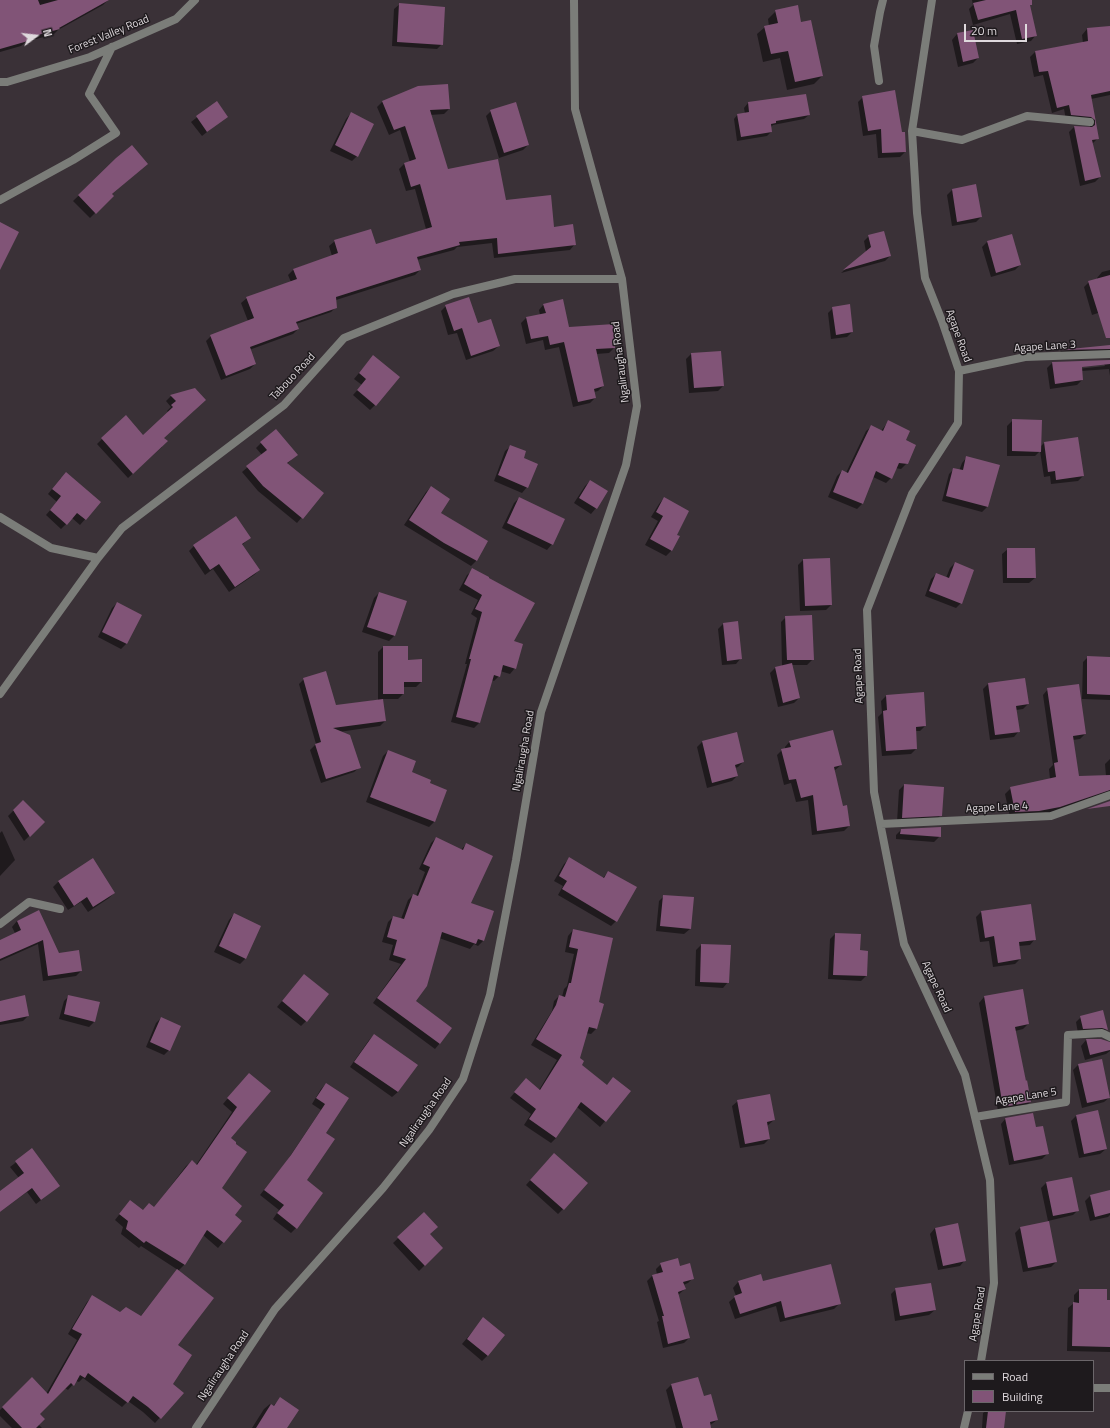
<!DOCTYPE html>
<html>
<head>
<meta charset="utf-8">
<style>
	body { margin:0 }
	#map { position:relative; width:1110px; height:1428px; overflow:hidden; background:#3a3137; font-family:"Titillium Web",sans-serif }
	canvas { display:block }
	.legend { position:absolute; left:964px; top:1360px; width:130px; height:52px; box-sizing:border-box; background:#1e1a1d; border:1px solid #6b666a; margin:0; padding:5px 7px; list-style:none; font-size:12px; color:#dfd9dd }
	.legend li { display:flex; align-items:center; gap:8px; height:20px }
	.legend b { width:20px; border:1px solid #6b666a }
	.north { position:absolute; left:16px; top:16px; width:40px; height:40px; -webkit-text-stroke:3px #1e1a1d; paint-order:stroke; rotate:75deg; font-size:11px; font-weight:700; line-height:16px; text-align:center; color:#dfd9dd }
	.north::after { content:''; display:block; margin:auto; width:14px; height:18px; background:#dfd9dd; clip-path:polygon(50% 0,100% 100%,50% 72%,0 100%) }
	.scale { position:absolute; left:964px; top:24px; width:63px; height:18px; box-sizing:border-box; border:2px solid #dfd9dd; border-top:0; padding-left:5px; font-size:12px; line-height:14px; white-space:nowrap; color:#dfd9dd; -webkit-text-stroke:3px #1e1a1d; paint-order:stroke }
</style>
</head>
<body>
<div id="map">
<canvas width="1110" height="1428"></canvas>
<ul class="legend">
<li><b style="height:5px;background:#7b7d79"></b>Road</li>
<li><b style="height:11px;background:#815477"></b>Building</li>
</ul>
<div class="north">N</div>
<div class="scale">20 m</div>
</div>
<script>
const context = document.querySelector('canvas').getContext('2d');
context.lineJoin = 'round';
function fill(path, color) {
  context.fillStyle = color;
  context.fill(path, 'evenodd');
}
function poly(rows) {
  const path = new Path2D();
  for (const r of rows) {
    path.moveTo(r[0], r[1]);
    for (let i = 2; i < r.length; i += 2) path.lineTo(r[i], r[i + 1]);
  }
  return path;
}
function trace(path, color, width, dash) {
  context.strokeStyle = color;
  context.lineWidth = width;
  context.lineCap = dash ? 'butt' : 'round';
  context.setLineDash(dash || []);
  context.stroke(path);
}
function drawText(font, color, halo, rows, align = 'center') {
  context.font = font + ' "Titillium Web",sans-serif';
  context.lineWidth = 3;
  context.setLineDash([]);
  context.textBaseline = 'middle';
  context.strokeStyle = halo;
  context.fillStyle = color;
  for (const [text, x, y, turn = 0] of rows) {
    context.save();
    context.translate(x, y);
    context.rotate((+turn || 0) * Math.PI / 180);
    context.textAlign = isNaN(turn) ? turn : align;
    if (halo) context.strokeText(text, 0, 0);
    context.fillText(text, 0, 0);
    context.restore();
  }
}
const shadow = poly([
	[9,0,108,0,103,5,58,30,54,34,26,42,21,46,0,52,0,2],
	[972,0,1032,0,1029,3,1036,35,1031,41,1017,44,1010,14,973,25,969,9,973,5],
	[400,4,442,44,437,49,392,46,394,9],
	[776,11,801,23,822,76,814,84,787,90,780,58,763,62,757,34,765,27,769,26,768,19],
	[1110,27,1110,95,1091,99,1098,138,1092,144,1100,177,1095,182,1080,186,1069,132,1074,127,1090,128,1090,125,1066,120,1064,109,1052,113,1043,75,1034,77,1030,57,1036,51,1083,43,1082,35,1087,29],
	[972,31,978,58,973,63,958,67,952,40,957,34],
	[419,87,449,109,444,114,430,115,447,170,553,228,575,244,570,250,494,258,492,243,457,247,454,250,417,260,420,270,415,275,336,300,336,307,331,312,296,324,298,329,293,334,249,350,255,364,250,369,221,380,206,341,211,336,248,321,241,303,247,298,291,282,288,275,294,269,332,256,329,246,335,241,375,245,426,229,415,189,406,191,399,169,404,164,410,162,400,130,389,135,377,107,382,102],
	[863,97,905,152,900,157,878,158,876,134,863,136,858,102],
	[217,102,227,116,202,136,191,122],
	[748,103,809,115,804,119,773,125,771,127,771,132,767,136,737,141,734,119,738,114,745,114,744,108],
	[491,111,528,145,523,150,499,158,486,116],
	[351,113,357,156,352,161,330,151,346,119],
	[117,159,147,164,111,195,112,196,90,218,73,201],
	[952,190,981,217,976,222,952,226,947,195],
	[869,236,890,256,885,261,841,273,866,252,864,241],
	[987,242,1020,265,1015,270,991,277,982,247],
	[1110,270,1110,309,1092,315,1084,287,1089,282,1097,280,1097,278,1102,272],
	[544,304,568,328,614,348,609,353,596,354,603,386,598,391,594,392,595,398,590,403,573,407,559,347,545,350,543,340,526,344,521,323,526,318,540,315,539,310],
	[446,306,477,324,499,346,493,351,466,360,457,333,448,335,441,311],
	[833,308,852,332,847,337,831,339,828,313],
	[1110,346,1110,360,1110,356,1057,355,1061,351],
	[691,354,723,386,718,391,689,393,686,359],
	[1110,361,1110,376,1109,369,1081,371,1082,380,1077,385,1050,389,1047,368,1052,363],
	[1104,364,1105,366,1077,369,1077,367],
	[368,362,375,405,370,410,353,395,362,385,354,379],
	[194,389,163,438,162,447,128,478,97,444,102,439,143,436,169,413,167,411,171,407,166,401,171,396],
	[1013,420,1040,447,1045,442,1083,476,1078,481,1051,484,1050,476,1044,477,1040,451,1035,456,1007,456,1007,426],
	[888,422,904,441,907,463,901,469,895,468,891,478,886,483,873,477,862,504,857,509,828,497,837,476,842,471,846,473,866,431,872,426,881,431],
	[261,443,291,460,287,464,322,493,297,523,258,491,242,472,262,455,256,448],
	[511,446,523,458,527,487,522,493,494,481,505,451],
	[967,457,987,507,982,512,942,501,949,474,954,469,959,471,962,463],
	[61,478,100,502,80,525,72,518,61,529,46,515,57,502,48,494],
	[590,481,607,491,596,508,591,514,574,503,585,486],
	[431,487,440,513,487,541,476,561,471,566,404,525,426,492],
	[519,498,564,519,552,544,547,550,502,528,514,503],
	[664,498,675,535,679,537,671,551,666,556,645,545,658,521,651,517,659,504],
	[236,517,250,538,242,545,259,570,254,575,229,592,213,569,205,575,189,551,194,546],
	[1008,549,1035,578,1029,583,1003,583,1002,554],
	[803,560,831,605,826,610,800,611,798,565],
	[955,563,961,603,956,608,925,596,931,579,936,574,946,578,950,568],
	[473,570,513,642,515,668,510,674,500,671,499,676,494,681,491,680,479,723,474,728,451,722,467,664,465,664,477,618,471,614,478,600,459,590,467,575],
	[379,593,406,602,394,636,389,641,362,632,374,598],
	[117,603,127,643,121,649,98,637,112,608],
	[786,617,813,659,807,665,791,665,799,698,794,703,778,707,770,673,775,668,782,666,781,622],
	[723,624,741,658,736,664,722,665,718,629],
	[383,647,407,647,407,661,421,682,416,687,403,687,403,694,398,699,382,699,385,721,380,726,339,732,360,767,354,772,321,783,310,750,316,744,299,684,304,679,335,706,378,700,378,652],
	[1088,657,1110,658,1110,700,1082,699,1083,662],
	[988,684,1028,704,1023,709,1016,710,1019,731,1014,737,990,740,983,689],
	[1048,689,1085,734,1080,739,1073,740,1078,777,1106,776,1105,764,1110,759,1110,800,1109,796,1054,812,1010,817,1005,794,1011,788,1050,779,1049,769,1053,765,1043,695],
	[886,696,925,726,920,731,915,731,916,749,911,754,882,756,878,717,882,713,881,701],
	[736,733,743,762,738,767,735,768,737,776,732,781,707,788,697,747,702,742],
	[790,741,841,765,834,771,842,807,849,826,844,831,812,835,808,800,796,802,791,783,784,785,777,755,782,750,785,749,785,747],
	[388,751,411,772,429,784,446,791,434,822,429,827,366,802,383,756],
	[904,785,941,815,936,820,897,822,899,790],
	[23,801,44,822,24,841,8,816],
	[901,830,940,836,934,842,896,839,896,835],
	[2,831,15,860,0,876,0,833],
	[436,838,461,850,466,844,469,904,493,912,483,941,478,946,474,944,470,949,439,938,415,1001,440,1043,435,1049,373,1003,401,964,389,960,393,945,382,942,388,922,393,917,401,919,408,900,413,895,416,896,425,872,419,869,431,843],
	[569,859,602,879,608,872,616,921,611,926,558,895,563,886,554,881,564,864],
	[59,881,114,893,109,898,88,912,81,902,68,910,53,887],
	[664,896,690,929,684,934,656,931,659,901],
	[39,912,58,954,81,971,76,976,43,981,38,944,0,961,0,941,15,933,12,927,17,921],
	[981,912,1035,939,1030,945,1019,946,1020,959,1015,964,993,967,989,941,980,942,976,917],
	[234,914,260,927,245,959,240,964,214,952,229,920],
	[573,930,598,1003,596,1029,591,1034,586,1033,579,1059,580,1065,605,1121,600,1127,577,1107,556,1138,551,1143,524,1125,531,1114,510,1098,526,1079,539,1090,557,1060,531,1045,552,1011,554,1001,559,996,562,997,564,989,567,986,574,954,565,952,568,936],
	[835,934,859,951,866,976,861,981,828,979,830,939],
	[701,945,728,982,723,988,695,986,696,950],
	[299,981,306,1021,301,1026,277,1007],
	[1022,990,1028,1024,1023,1029,1015,1031,1030,1102,1025,1107,998,1111,979,1003,984,997],
	[69,996,94,1022,89,1027,59,1019,64,1001],
	[0,1002,28,1016,23,1021,0,1025],
	[1081,1017,1106,1029,1102,1034,1078,1033,1076,1022],
	[161,1018,169,1050,164,1055,146,1047,156,1023],
	[374,1035,416,1065,398,1092,392,1097,350,1067,369,1040],
	[1086,1040,1101,1040,1110,1043,1110,1051,1106,1054,1085,1060,1081,1046],
	[1078,1065,1110,1097,1104,1102,1082,1108,1073,1070],
	[244,1079,230,1138,221,1189,233,1215,241,1221,218,1248,203,1235,184,1265,178,1271,176,1346,172,1384,182,1393,155,1423,143,1412,128,1401,122,1407,83,1378,79,1382,76,1381,68,1390,65,1388,39,1414,39,1425,42,1428,12,1428,0,1416,0,1410,32,1379,46,1394,77,1340,68,1334,87,1302,92,1297,120,1313,140,1317,172,1276,178,1270,141,1246,139,1248,121,1234,123,1227,115,1220,130,1201,143,1211,154,1208,186,1166,192,1161,196,1165,232,1112,223,1104],
	[326,1084,325,1133,305,1181,296,1228,291,1233,273,1219,279,1210,260,1195,286,1162,321,1110,312,1104,321,1089],
	[738,1101,774,1120,767,1126,769,1139,764,1144,740,1148,732,1106],
	[1098,1112,1106,1149,1100,1154,1079,1158,1071,1121,1076,1116],
	[1006,1118,1036,1129,1048,1153,1042,1159,1009,1165,1001,1124],
	[32,1150,59,1186,36,1204,27,1192,0,1212,0,1192,19,1178,10,1167],
	[549,1159,563,1209,558,1214,526,1185],
	[1071,1178,1078,1210,1073,1215,1048,1221,1041,1188,1046,1183],
	[1090,1196,1110,1201,1110,1215,1108,1217,1090,1221,1085,1201],
	[424,1214,429,1234,442,1248,419,1271,393,1243],
	[935,1228,965,1260,960,1266,938,1270,930,1234],
	[1020,1228,1056,1262,1051,1267,1023,1272,1015,1233],
	[661,1264,680,1268,693,1278,688,1283,683,1285,685,1289,678,1295,689,1338,684,1343,663,1348,657,1322,659,1321,647,1281,652,1276,657,1275,656,1269],
	[760,1275,762,1282,840,1303,834,1309,780,1322,776,1306,735,1319,729,1302,736,1296,733,1288,738,1282],
	[896,1289,935,1310,929,1315,895,1321,891,1294],
	[1079,1290,1106,1301,1110,1301,1110,1352,1067,1351,1068,1308,1074,1303,1074,1295],
	[483,1319,488,1355,482,1361,462,1344],
	[697,1378,703,1397,717,1420,709,1426,710,1428,676,1428,666,1390,671,1385],
	[280,1399,286,1428,252,1428,264,1409,270,1404,273,1406],
	[986,1411,1005,1411,1003,1428,982,1428,983,1413]
]);
const building = poly([
	[0,0,38,0,40,5,58,0,109,0,59,28,60,29,27,38,28,41,0,49],
	[986,0,1032,0,1032,5,1030,5,1037,36,1022,39,1016,10,978,20,973,3],
	[399,3,445,7,443,45,397,42],
	[798,5,801,22,811,20,823,76,795,82,788,51,771,54,764,26,778,23,775,10],
	[1110,26,1110,91,1091,95,1099,139,1092,140,1101,177,1085,181,1074,126,1092,127,1095,125,1095,120,1091,117,1071,115,1069,105,1057,108,1048,71,1039,72,1035,51,1088,41,1087,28],
	[973,30,979,58,963,62,957,33],
	[448,84,450,109,430,110,448,169,498,159,506,200,551,195,554,227,573,224,576,245,498,254,497,238,459,242,460,245,417,257,421,270,336,297,337,308,296,322,299,329,250,347,256,364,226,376,210,335,254,318,246,297,297,279,293,269,338,253,334,240,371,229,376,244,432,227,420,184,411,187,404,163,416,159,405,126,394,130,382,101,418,86],
	[895,90,902,132,905,132,906,152,882,153,881,129,868,131,862,96],
	[806,94,810,115,776,121,776,123,771,124,772,132,741,137,737,114,749,112,748,102],
	[217,101,228,117,207,132,196,116],
	[516,102,529,145,504,153,490,110],
	[351,112,374,124,358,157,335,145],
	[132,145,148,164,112,194,114,196,96,214,78,195,116,158],
	[976,184,982,217,957,222,952,189],
	[0,222,19,232,0,270],
	[884,231,891,256,843,270,871,247,868,235],
	[1012,234,1021,265,996,273,987,241],
	[1110,275,1110,338,1106,338,1088,281],
	[469,297,478,323,491,319,500,346,471,356,462,328,454,331,445,305],
	[563,299,569,327,614,324,615,348,596,349,604,386,594,389,596,398,578,402,564,342,550,345,548,336,531,339,526,317,546,313,543,304],
	[850,304,853,332,836,335,832,307],
	[1110,345,1110,349,1058,350,1080,348],
	[721,351,724,386,694,388,691,353],
	[373,355,400,377,376,406,357,390,366,379,359,373],
	[1110,360,1110,364,1082,367,1083,380,1055,384,1052,362],
	[195,388,206,400,164,438,168,441,133,474,101,438,126,415,143,435,173,407,171,405,176,401,170,395],
	[1012,419,1042,420,1041,452,1012,451],
	[888,420,910,431,906,440,916,445,908,464,899,463,892,479,876,471,863,504,833,492,842,470,848,473,871,425,883,431],
	[276,429,298,455,287,463,324,493,303,519,263,486,246,466,267,450,260,442],
	[1078,437,1084,476,1056,480,1055,471,1048,472,1044,442],
	[510,445,526,451,524,458,538,464,528,488,498,475],
	[966,456,1000,465,988,507,946,496,953,468,963,470],
	[66,472,101,502,86,520,77,513,67,525,50,510,61,496,52,489],
	[590,480,608,491,597,509,579,498],
	[431,486,450,499,441,513,488,541,477,561,444,543,409,520],
	[519,497,565,519,553,545,507,523],
	[664,497,689,511,677,535,680,536,672,551,650,539,663,516,656,512],
	[236,516,251,538,242,544,260,570,235,587,219,564,210,570,193,545],
	[1007,548,1035,548,1036,578,1007,578],
	[830,558,832,605,805,606,803,559],
	[955,562,974,570,962,604,929,591,936,573,949,578],
	[472,568,489,577,489,578,535,603,514,641,523,644,516,669,503,665,500,677,494,675,480,723,456,717,471,659,469,659,482,612,475,609,482,595,464,584],
	[379,592,407,601,395,636,367,627],
	[117,602,142,615,127,644,102,632],
	[812,615,814,660,787,660,785,616],
	[738,621,742,659,727,661,723,623],
	[383,646,408,646,408,660,422,659,422,682,404,682,404,694,383,694],
	[1087,656,1110,657,1110,695,1087,694],
	[792,663,800,698,783,703,775,667],
	[326,671,336,705,383,699,386,721,333,728,350,735,361,768,326,779,315,744,321,742,303,678],
	[1025,678,1029,704,1016,706,1020,732,995,735,988,683],
	[1079,684,1086,734,1073,736,1079,776,1110,775,1110,790,1060,807,1039,811,1015,812,1010,787,1056,777,1054,763,1058,762,1047,688],
	[924,692,926,726,916,727,917,749,886,751,883,711,887,710,886,695],
	[833,730,842,765,834,767,843,806,847,805,850,826,817,831,813,795,801,798,796,779,789,780,781,749,791,747,789,741],
	[737,732,744,762,735,765,738,776,712,783,702,741],
	[388,750,416,761,412,772,431,780,430,783,447,790,435,822,370,797],
	[904,784,944,787,942,816,902,818],
	[23,800,45,822,30,837,13,810],
	[1110,801,1110,806,1087,809],
	[941,827,941,837,900,834,901,829],
	[436,837,463,850,466,843,493,856,471,903,494,911,484,941,478,939,476,944,442,932,427,986,416,1001,452,1028,440,1044,377,998,406,959,393,955,397,940,387,937,393,916,404,919,413,894,418,896,430,867,423,864],
	[569,857,604,878,608,871,637,887,617,922,562,889,567,881,559,876],
	[93,858,115,893,93,907,87,897,74,906,58,881],
	[663,895,694,897,691,929,660,926],
	[1031,904,1036,940,1019,942,1021,959,998,963,994,936,985,938,981,911],
	[39,910,59,953,79,950,82,971,48,976,43,940,0,959,0,940,21,930,17,921],
	[234,913,261,926,246,959,219,946],
	[573,929,613,938,599,1002,604,1004,597,1029,589,1027,580,1058,584,1061,582,1065,607,1085,613,1077,631,1091,606,1122,581,1102,556,1138,529,1119,536,1109,514,1092,526,1078,540,1090,562,1055,536,1039,556,1005,559,995,565,997,569,983,571,983,578,949,569,947],
	[835,933,861,934,860,950,868,951,867,976,833,975],
	[701,944,731,945,729,983,700,982],
	[304,974,329,994,307,1022,282,1001],
	[1023,989,1029,1024,1015,1027,1026,1081,1027,1080,1031,1102,1003,1107,984,996],
	[25,995,29,1016,0,1022,0,1001],
	[68,995,100,1002,95,1022,64,1014],
	[1103,1010,1108,1030,1102,1028,1083,1029,1080,1016],
	[161,1017,181,1026,170,1051,150,1042],
	[374,1034,418,1065,398,1092,354,1062],
	[1086,1039,1101,1039,1110,1042,1110,1050,1090,1055],
	[1102,1059,1110,1098,1087,1103,1078,1064],
	[249,1073,271,1091,231,1138,236,1142,236,1144,247,1152,222,1188,242,1206,235,1215,242,1221,224,1243,207,1230,185,1265,146,1241,144,1243,126,1229,128,1221,119,1214,130,1200,143,1210,149,1203,154,1207,192,1160,197,1165,237,1107,227,1098],
	[326,1083,349,1098,326,1133,335,1139,307,1180,323,1193,297,1229,277,1213,284,1205,264,1190,291,1155,325,1104,316,1098],
	[770,1094,775,1120,767,1122,770,1139,745,1144,737,1100],
	[1098,1110,1107,1149,1084,1154,1076,1115],
	[1033,1113,1036,1127,1043,1126,1049,1154,1014,1161,1005,1118],
	[32,1148,60,1186,41,1200,32,1188,0,1212,0,1191,24,1173,15,1161],
	[554,1153,588,1183,564,1210,530,1180],
	[1072,1177,1079,1211,1053,1216,1046,1182],
	[1110,1190,1110,1213,1095,1217,1090,1195],
	[424,1212,438,1227,430,1234,443,1248,425,1266,397,1237],
	[1049,1221,1057,1262,1028,1268,1020,1227],
	[958,1223,966,1261,943,1266,935,1228],
	[678,1258,680,1266,690,1263,694,1279,683,1282,686,1289,678,1292,690,1338,668,1344,662,1316,664,1316,652,1275,663,1272,660,1263],
	[831,1264,841,1304,785,1318,781,1301,740,1314,734,1296,742,1293,738,1281,761,1274,763,1281],
	[177,1269,214,1298,178,1345,192,1355,173,1384,184,1393,161,1419,148,1407,133,1396,128,1403,88,1373,85,1378,80,1375,74,1386,71,1383,40,1414,45,1419,36,1428,22,1428,2,1407,32,1377,48,1394,82,1334,72,1329,92,1295,120,1312,126,1307,141,1316],
	[931,1283,936,1310,900,1316,895,1288],
	[1079,1289,1107,1289,1107,1300,1110,1300,1110,1347,1072,1346,1073,1302,1079,1303],
	[483,1317,505,1335,488,1356,467,1339],
	[698,1377,704,1396,711,1394,718,1420,710,1422,711,1428,683,1428,671,1384],
	[280,1397,299,1410,287,1428,256,1428,271,1404,274,1406],
	[988,1411,1006,1411,1004,1428,986,1428]
]);
const street = poly([
	[932,0,912,131,917,213,925,278,942,321,959,371,958,423,912,494,867,610,874,792,904,944,965,1075,990,1180,994,1283,981,1361],
	[879,81,874,46,880,12,883,0],
	[0,82,7,82,90,57,176,19,195,0],
	[912,131,962,140,1027,116,1090,122],
	[0,200,73,160,116,133,89,94,112,47],
	[959,371,1025,357,1110,354],
	[0,517,51,548,98,558,122,528,284,405,344,338,453,294,515,279,622,279],
	[0,694,98,558],
	[881,824,1051,816,1110,795],
	[0,924,29,902,60,909],
	[975,1117,1066,1102,1068,1035,1102,1033,1110,1037],
	[1093,1388,1110,1388],
	[196,1428,275,1309,383,1188,429,1130,463,1079,490,995,516,860,541,712,626,465,637,406,622,279,575,109,574,0],
	[964,1428,968,1411]
]);
const streetNames = [
	["Forest Valley Road",109,35,-22],
	["Agape Road",958,336,70],
	["Agape Lane 3",1045,347,-4],
	["Ngaliraugha Road",621,362,-97],
	["Tabouo Road",293,377,-47],
	["Agape Road",859,676,-92],
	["Ngaliraugha Road",524,751,-80],
	["Agape Lane 4",997,808,-3],
	["Agape Road",936,987,65],
	["Agape Lane 5",1026,1097,-9],
	["Ngaliraugha Road",426,1113,-55],
	["Agape Road",978,1314,-81],
	["Ngaliraugha Road",224,1366,-56]
];
fill(shadow, '#0007');
fill(building, '#815477');
trace(street, '#7b7d79', 8);
drawText('11px', '#dfd9dd', '#1e1a1d', streetNames);
</script>
</body>
</html>
